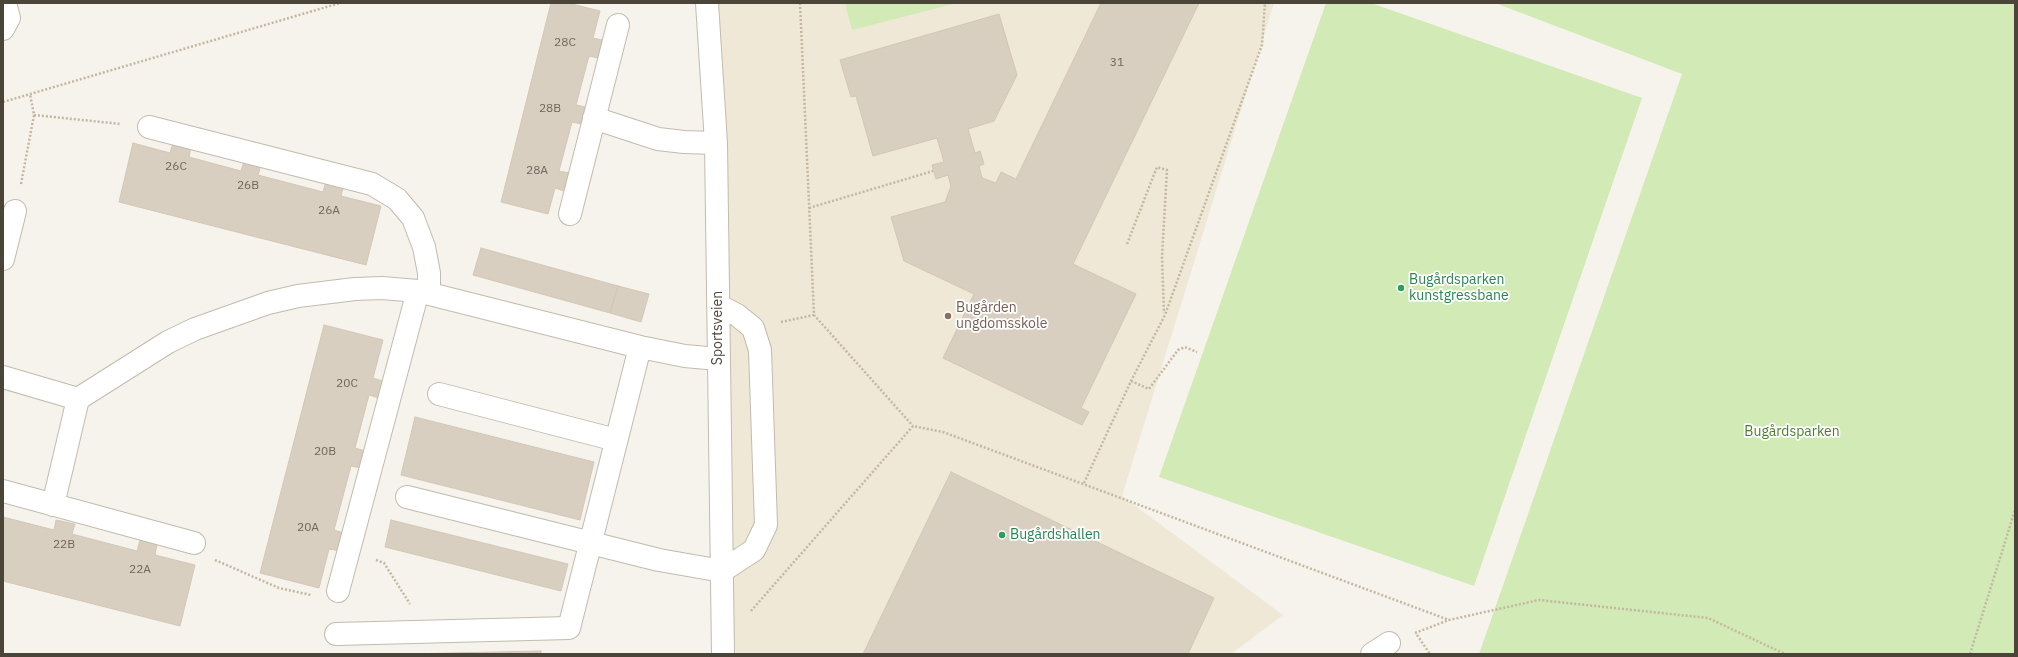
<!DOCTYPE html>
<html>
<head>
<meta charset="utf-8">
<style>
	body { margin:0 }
	#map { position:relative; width:2018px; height:657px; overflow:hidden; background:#f6f3ec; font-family:"IBM Plex Sans",sans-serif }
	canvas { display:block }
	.frame { position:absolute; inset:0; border:4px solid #4b4439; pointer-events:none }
</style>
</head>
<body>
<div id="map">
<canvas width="2018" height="657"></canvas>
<div class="frame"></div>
</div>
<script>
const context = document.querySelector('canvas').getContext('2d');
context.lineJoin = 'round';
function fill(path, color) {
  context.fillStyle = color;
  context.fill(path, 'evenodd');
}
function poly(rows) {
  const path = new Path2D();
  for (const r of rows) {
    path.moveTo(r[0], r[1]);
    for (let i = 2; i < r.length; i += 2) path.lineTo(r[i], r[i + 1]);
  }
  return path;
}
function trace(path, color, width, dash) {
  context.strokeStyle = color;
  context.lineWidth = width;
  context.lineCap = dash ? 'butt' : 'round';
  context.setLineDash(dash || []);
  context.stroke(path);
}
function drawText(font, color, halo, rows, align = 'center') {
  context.font = font + ' "IBM Plex Sans",sans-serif';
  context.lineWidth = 3.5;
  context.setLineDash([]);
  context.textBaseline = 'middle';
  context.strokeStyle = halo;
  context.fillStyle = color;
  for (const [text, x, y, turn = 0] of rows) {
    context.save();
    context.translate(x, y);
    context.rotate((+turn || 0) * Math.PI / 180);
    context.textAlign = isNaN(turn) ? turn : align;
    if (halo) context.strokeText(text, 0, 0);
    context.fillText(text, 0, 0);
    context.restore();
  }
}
const education = poly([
	[707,3,1274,3,1122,496,1283,615,1231,654,723,654]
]);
const green = poly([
	[845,3,957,3,852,30],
	[1326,3,1371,3,1642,98,1474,586,1159,477],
	[1495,3,2015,3,2015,654,1479,654,1682,74]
]);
const building = poly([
	[551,3,568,3,600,11,593,38,602,40,598,58,589,56,576,105,585,107,581,124,572,122,559,171,569,173,564,191,555,188,548,214,501,202,551,3],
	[1101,3,1199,3,1073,264,1136,294,1081,408,1089,412,1082,425,943,358,974,294,904,261,891,217,945,202,951,186,948,175,936,179,932,165,944,162,937,138,873,156,856,96,851,97,840,60,999,14,1017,75,994,121,968,129,975,153,980,151,984,164,979,166,982,178,996,183,1001,172,1016,179,1101,3],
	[133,143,170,153,173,143,191,147,189,157,241,171,244,161,261,165,258,175,323,192,326,181,344,185,341,196,381,206,366,265,119,202,133,143],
	[481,248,618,286,610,313,473,275,481,248],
	[618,286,649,294,641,322,610,313,618,286],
	[324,325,383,340,373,378,383,381,379,398,369,395,355,448,365,451,361,468,351,466,334,530,344,533,340,551,329,549,319,588,260,573,324,325],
	[415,417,594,462,580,520,401,475,415,417],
	[951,472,1214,598,1188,654,863,654,951,472],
	[3,517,54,530,56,520,75,524,72,534,137,551,140,540,157,544,155,555,195,565,180,626,3,581,3,517],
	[391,520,568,564,561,591,385,547,391,520],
	[541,651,541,654,406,654,541,651]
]);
const path = poly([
	[800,3,814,315,913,426],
	[3,102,340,3],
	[34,115,121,124],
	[21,184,34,115,30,94],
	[809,208,933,171],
	[1127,244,1157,167,1167,170,1162,257,1164,313],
	[781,322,814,315],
	[1131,381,1149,389,1178,350,1185,347,1197,352],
	[1084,483,1131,381,1165,315,1262,45,1265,3],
	[215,560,279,588,311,595],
	[376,560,384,563,410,604],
	[751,611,913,426,943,432,1449,620],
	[1415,633,1449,620,1539,600,1708,618,1785,654],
	[1417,635,1430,654],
	[1970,654,2015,510]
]);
const minor = poly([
	[707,3,716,143,723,654],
	[3,29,9,18,5,3],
	[594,118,658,139,684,142,716,143],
	[149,127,372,184,397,199,413,218,424,247,429,273,429,293],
	[570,214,618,25],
	[3,259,15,211],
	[3,377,78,399],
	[439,394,616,440],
	[3,491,194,543],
	[407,497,659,560,722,571,754,550,766,525,760,350,753,328,737,315,718,305],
	[53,505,78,399,168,342,195,329,268,303,298,296,355,289,382,288,418,291,640,347,685,356,718,359],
	[338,591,418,291],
	[336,634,569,628,640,347],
	[1372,654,1389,643]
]);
const markers = [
	[1401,288,4,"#2e9e5b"],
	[948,316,4,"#8d6e63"],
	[1002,535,4,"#2e9e5b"]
];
const numberNames = [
	["28C",565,43],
	["31",1117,63],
	["28B",550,109],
	["26C",176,167],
	["28A",537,171],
	["26B",248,186],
	["26A",329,211],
	["20C",347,384],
	["20B",325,452],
	["20A",308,528],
	["22B",64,545],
	["22A",140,570]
];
const leisureNames = [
	["Bugårdsparken",1409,280],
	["kunstgressbane",1409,296],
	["Bugårdshallen",1010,535]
];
const educationNames = [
	["Bugården",956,308],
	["ungdomsskole",956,324]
];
const streetNames = [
	["Sportsveien",718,328,-90]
];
const parkNames = [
	["Bugårdsparken",1792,432]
];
fill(education, '#efe8d6');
fill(green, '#d2eab5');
fill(building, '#d8cfc1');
trace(building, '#d3c7b4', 1);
trace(minor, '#c2bbae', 24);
trace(path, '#c4b79f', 2.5, [2, 2]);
trace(minor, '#fff', 22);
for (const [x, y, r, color] of markers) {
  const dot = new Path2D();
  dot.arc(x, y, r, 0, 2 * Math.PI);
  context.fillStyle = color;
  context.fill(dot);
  trace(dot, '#fff', 1.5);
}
drawText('12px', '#6e675b', null, numberNames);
drawText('14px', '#27864d', '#fff', leisureNames, 'left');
drawText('14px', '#785e54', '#fff', educationNames, 'left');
drawText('14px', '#4b4439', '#fff', streetNames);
drawText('14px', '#4a7f2a', '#fff', parkNames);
</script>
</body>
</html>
